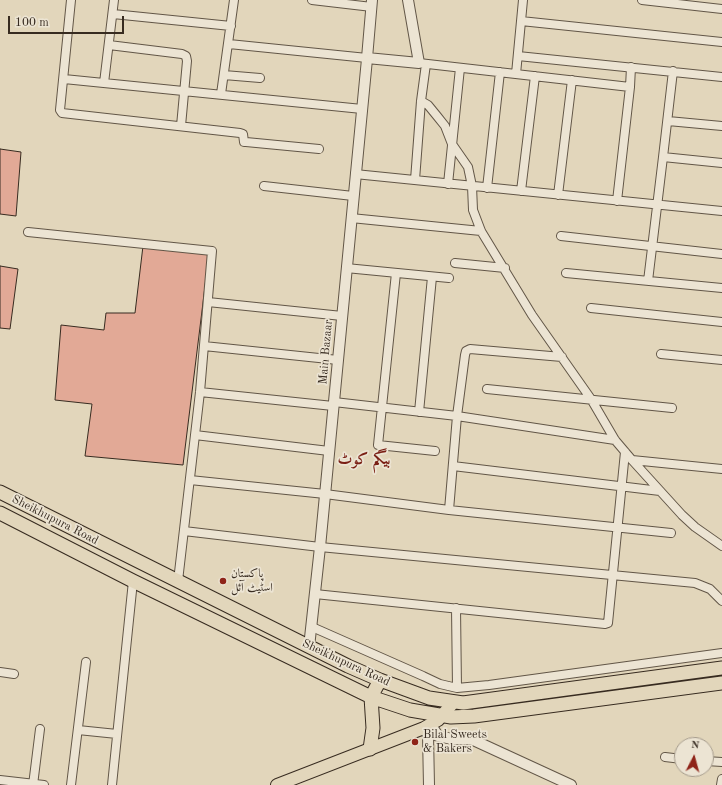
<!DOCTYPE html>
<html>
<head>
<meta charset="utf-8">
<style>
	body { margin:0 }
	#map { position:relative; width:722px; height:785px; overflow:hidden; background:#e2d6bb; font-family:"Old Standard TT",serif }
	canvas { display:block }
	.north { position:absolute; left:674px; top:737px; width:40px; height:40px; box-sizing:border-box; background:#ece4d3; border:1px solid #a49a8b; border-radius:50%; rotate:6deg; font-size:11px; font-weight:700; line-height:16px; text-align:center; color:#372b20 }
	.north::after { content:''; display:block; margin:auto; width:14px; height:18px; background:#8f2418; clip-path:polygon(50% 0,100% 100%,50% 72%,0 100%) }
	.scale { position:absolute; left:8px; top:16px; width:116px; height:18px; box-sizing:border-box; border:2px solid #372b20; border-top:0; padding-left:5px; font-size:12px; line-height:14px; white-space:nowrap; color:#372b20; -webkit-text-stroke:3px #ece4d3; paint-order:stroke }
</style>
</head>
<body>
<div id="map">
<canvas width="722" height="785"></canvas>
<div class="north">N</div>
<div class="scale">100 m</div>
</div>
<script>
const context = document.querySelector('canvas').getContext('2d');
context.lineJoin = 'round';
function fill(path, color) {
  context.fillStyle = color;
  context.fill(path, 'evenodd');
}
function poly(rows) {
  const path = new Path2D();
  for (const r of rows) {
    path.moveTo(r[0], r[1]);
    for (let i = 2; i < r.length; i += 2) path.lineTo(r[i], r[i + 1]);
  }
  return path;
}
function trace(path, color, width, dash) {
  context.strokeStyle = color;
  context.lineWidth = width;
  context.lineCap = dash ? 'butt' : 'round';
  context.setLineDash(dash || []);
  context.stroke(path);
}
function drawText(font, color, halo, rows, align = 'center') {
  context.font = font + ' "Old Standard TT",Amiri,serif';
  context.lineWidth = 3.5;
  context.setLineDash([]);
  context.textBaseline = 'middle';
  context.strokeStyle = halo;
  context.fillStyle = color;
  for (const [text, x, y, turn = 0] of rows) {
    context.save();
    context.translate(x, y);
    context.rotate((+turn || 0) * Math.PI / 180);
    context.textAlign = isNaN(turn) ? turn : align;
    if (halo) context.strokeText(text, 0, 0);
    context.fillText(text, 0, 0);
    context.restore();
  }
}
const building = poly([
	[0,149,21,152,16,216,0,214,0,149],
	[143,246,209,254,183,465,85,456,92,404,55,400,61,325,104,330,106,313,135,313,143,246],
	[0,266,18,269,10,329,0,328,0,266]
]);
const minor = poly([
	[71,0,60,110,62,113,240,133,243,134,244,142,246,142,319,149],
	[312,0,372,7],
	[642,0,722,9],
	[113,14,231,26],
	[521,21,722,42],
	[229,44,367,58,367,59],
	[109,45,182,54,186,56,187,61,181,126],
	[518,56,722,77],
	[419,63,630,87,631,67],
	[673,71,663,157,722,163],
	[516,74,523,0],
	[224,75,260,78],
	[64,79,362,109],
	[104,83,114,0],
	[221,94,234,0],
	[421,101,428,105,437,116,445,126,452,144,468,167,472,186,473,210,481,231,532,315,591,399,615,440,632,460,682,515,695,527,722,546],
	[668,121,722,126],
	[355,174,722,211],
	[415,180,421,101,426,64],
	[448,184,460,68],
	[264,186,353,196],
	[487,188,500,72],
	[521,191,535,76],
	[558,195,572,80],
	[617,201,630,87],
	[351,218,481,231],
	[28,232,212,251,200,392,178,581],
	[561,236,722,254],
	[455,263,505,268],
	[346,268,449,278],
	[396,273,378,445,435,451],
	[566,273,722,288],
	[648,281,663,157],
	[208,302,342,316],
	[591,308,722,322],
	[204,346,338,360],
	[661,354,722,360],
	[487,389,672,408],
	[200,392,333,406],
	[334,402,457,416,615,440],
	[419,412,432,277],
	[195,435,329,451],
	[632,460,722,469],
	[453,466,660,491],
	[190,480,325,494,449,510,671,533],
	[449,510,457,416,465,355,466,351,470,349,562,357],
	[184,531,320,547,695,583,710,589,722,601],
	[315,594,605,624,608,623,625,452],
	[456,608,457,688],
	[312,627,423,676,440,684,457,688,489,685,722,653],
	[0,672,14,674],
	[78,730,117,734],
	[665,757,682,759],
	[706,761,722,762],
	[0,780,44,785],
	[33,785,40,729],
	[71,785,86,662],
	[112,785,133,581],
	[721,785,722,779]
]);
const tertiary = poly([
	[372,0,367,58,419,63,408,0],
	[309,647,320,547,367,59],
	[431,725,438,736,452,739,471,739,571,785],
	[424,728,428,735,429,785]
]);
const primary = poly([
	[277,785,424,728,438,720,453,703]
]);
const trunk = poly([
	[0,492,348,666,380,680,429,698,463,703,722,668],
	[0,513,133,581,371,697,410,710,451,717,474,716,722,683],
	[370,749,373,728,371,697,380,680]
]);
const markers = [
	[223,581,4,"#8f2418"],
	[415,742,4,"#8f2418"]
];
const streetNames = [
	["Main Bazaar",326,352,-85],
	["Sheikhupura Road",55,520,27],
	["Sheikhupura Road",346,663,25]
];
const poiNames = [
	["پاکستان",231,574],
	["اسٹیٹ آئل",231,588],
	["Bilal Sweets",423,735],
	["& Bakers",423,749]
];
const districtNames = [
	["بیگم کوٹ",364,460]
];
fill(building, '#e2a996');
trace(building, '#372b20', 1);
trace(minor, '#625647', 10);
trace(tertiary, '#625647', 12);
trace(primary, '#372b20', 14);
trace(trunk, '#372b20', 15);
trace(minor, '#ece4d3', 8);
trace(tertiary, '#ece4d3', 10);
trace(primary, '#e2d6bb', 12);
trace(trunk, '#e2d6bb', 13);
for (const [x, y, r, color] of markers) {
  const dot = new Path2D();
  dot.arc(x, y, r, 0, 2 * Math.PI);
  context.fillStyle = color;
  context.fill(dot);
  trace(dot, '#ece4d3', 1.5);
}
drawText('12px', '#372b20', '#ece4d3', streetNames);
drawText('12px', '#372b20', '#ece4d3', poiNames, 'left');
drawText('bold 16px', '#7a1f14', '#ece4d3', districtNames);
</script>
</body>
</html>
